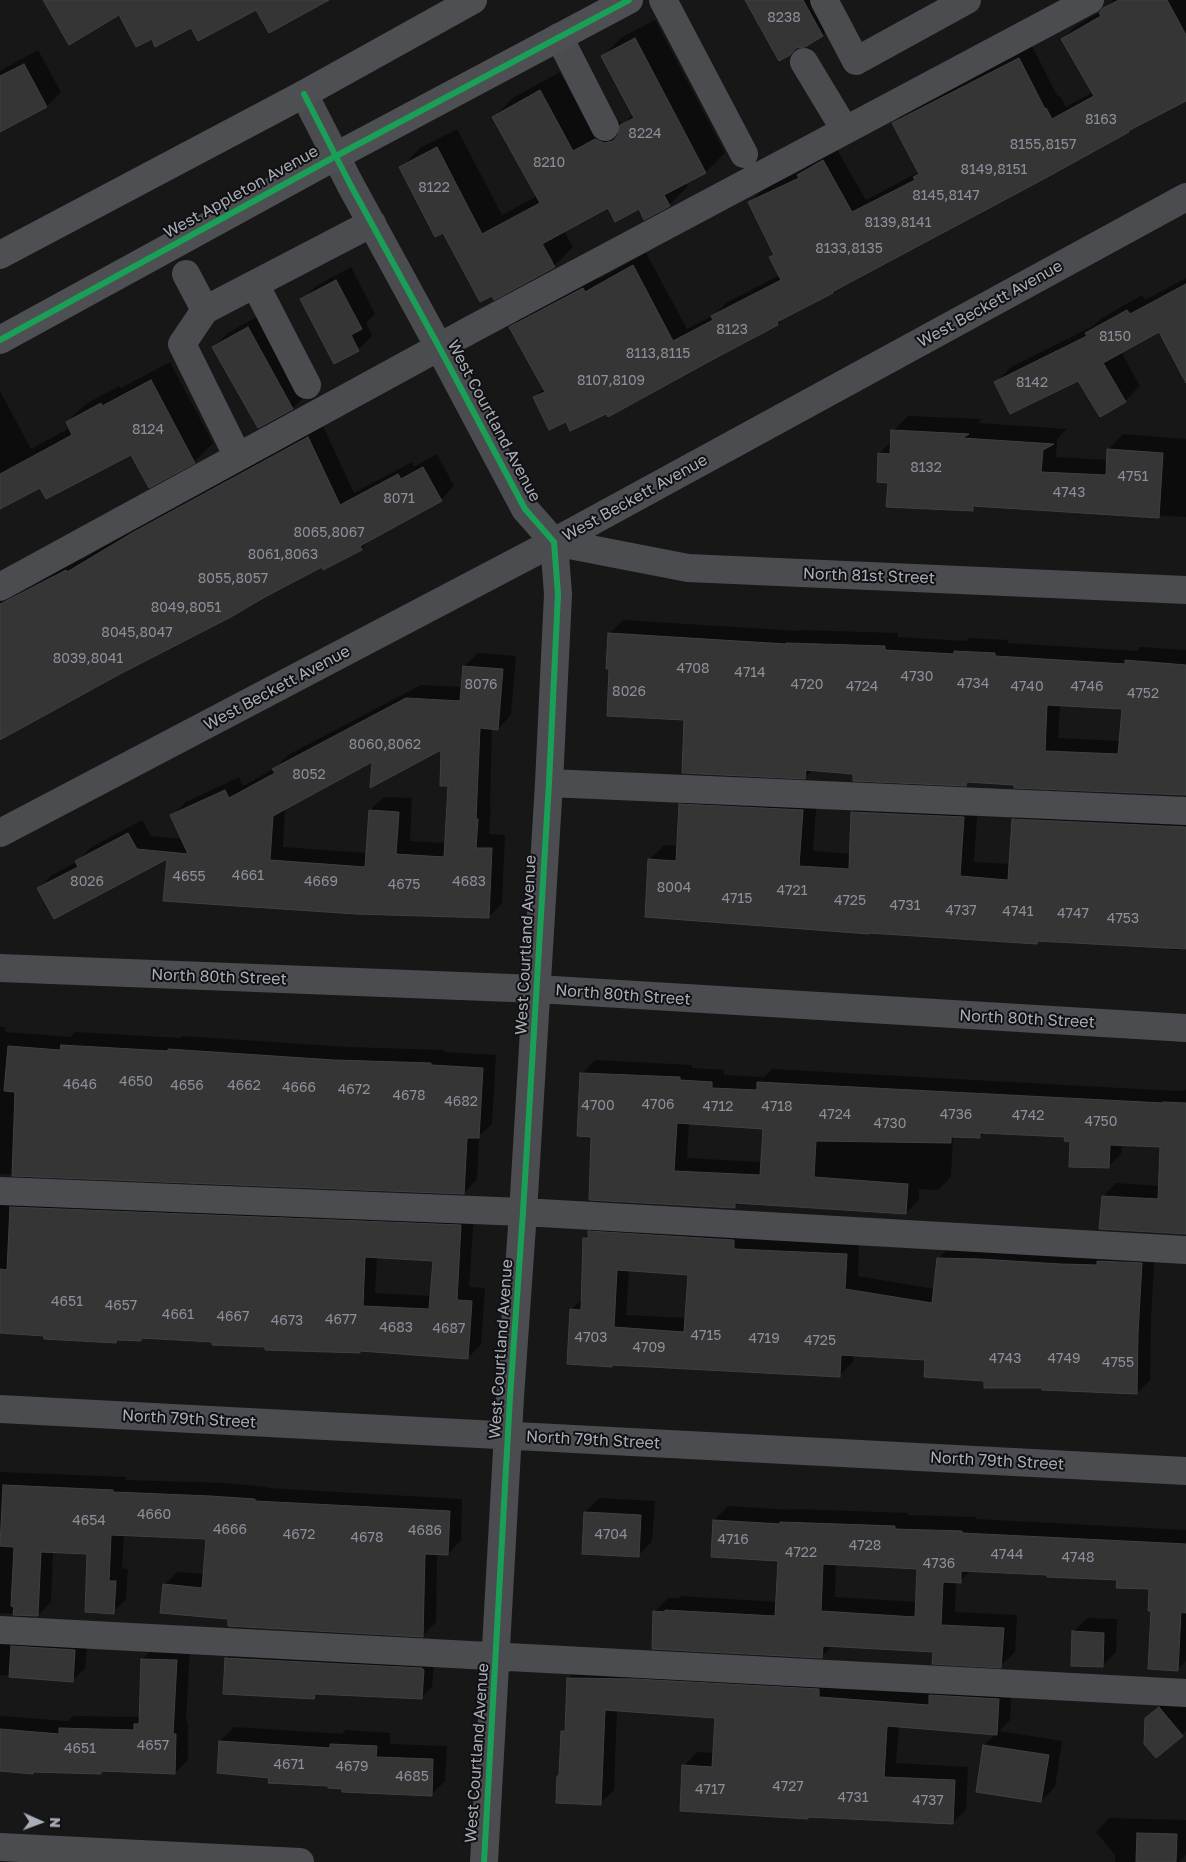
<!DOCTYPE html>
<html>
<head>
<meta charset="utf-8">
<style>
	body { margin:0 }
	#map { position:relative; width:1186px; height:1862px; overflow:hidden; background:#171717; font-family:"Golos Text",sans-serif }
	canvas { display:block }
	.north { position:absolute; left:15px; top:1797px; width:50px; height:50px; -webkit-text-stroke:4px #111113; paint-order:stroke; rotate:92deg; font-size:14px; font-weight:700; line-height:20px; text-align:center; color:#a8adb8 }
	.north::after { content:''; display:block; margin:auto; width:18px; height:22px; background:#a8adb8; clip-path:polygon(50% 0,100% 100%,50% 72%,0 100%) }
</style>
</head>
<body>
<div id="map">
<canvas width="1186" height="1862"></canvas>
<div class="north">N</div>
</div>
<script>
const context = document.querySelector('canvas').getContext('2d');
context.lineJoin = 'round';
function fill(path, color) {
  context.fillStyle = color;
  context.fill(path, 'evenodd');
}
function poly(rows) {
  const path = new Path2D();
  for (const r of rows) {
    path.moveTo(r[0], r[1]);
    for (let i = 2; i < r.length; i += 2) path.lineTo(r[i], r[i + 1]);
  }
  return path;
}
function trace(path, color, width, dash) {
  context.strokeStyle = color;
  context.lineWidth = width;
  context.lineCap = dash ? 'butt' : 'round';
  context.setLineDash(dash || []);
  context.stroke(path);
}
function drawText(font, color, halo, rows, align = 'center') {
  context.font = font + ' "Golos Text",sans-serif';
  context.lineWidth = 4;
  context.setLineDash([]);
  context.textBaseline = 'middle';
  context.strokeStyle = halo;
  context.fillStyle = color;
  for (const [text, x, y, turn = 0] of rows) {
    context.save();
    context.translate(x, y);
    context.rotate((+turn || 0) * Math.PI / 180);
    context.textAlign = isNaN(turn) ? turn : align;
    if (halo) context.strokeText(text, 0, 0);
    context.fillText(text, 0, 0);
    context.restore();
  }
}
const shadow = poly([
	[747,0,836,0,844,14,823,35,805,45],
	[1113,0,1186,0,1186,99,1040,180,836,288,832,292,785,317,778,324,607,412,567,421,535,397,544,388,511,327,524,314,597,275,599,279,646,253,687,329,714,315,726,303,780,275,770,258,774,253,750,202,763,189,804,169,812,161,836,148,866,200,919,172,893,124,906,110,1032,46,1058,97,1060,96,1066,107,1093,92,1062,39,1076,26,1103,10],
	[655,20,725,153,706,172,686,182,688,186,669,205,608,207,564,231,573,247,554,266,443,232,401,168,420,148,457,129,502,215,537,196,494,117,513,98,560,72,592,132,615,120,624,124,633,114,603,56,622,37],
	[540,238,553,261,550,261,538,239],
	[38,50,61,92,47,106,0,131,0,71],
	[351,267,375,314,366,323,372,336,358,350,302,300,316,286],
	[1186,278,1186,355,1159,331,1121,352,1140,386,1125,401,1079,379,996,382,1011,367,1093,326,1102,318,1142,295,1145,300],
	[262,314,307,394,293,408,258,427,214,347,228,333],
	[170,362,213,443,194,462,132,453,41,486,0,508,0,391,31,449,70,428,67,422,86,404,119,386,121,388],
	[908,416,982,419,978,423,1067,429,1057,439,1056,457,1108,460,1108,450,1123,434,1186,439,1186,517,977,505,972,510,889,482,879,453,892,441,893,431],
	[322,424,354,493,412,462,414,467,437,454,454,486,441,500,372,538,361,549,322,565,120,673,0,741,0,600,80,558,81,560,146,520],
	[623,620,799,631,801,630,898,633,898,637,966,641,969,638,1008,640,1008,643,1137,651,1140,647,1186,650,1186,794,970,781,966,784,812,770,805,777,686,719,611,668,609,634],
	[1060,705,1123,708,1121,741,1058,738],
	[478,653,516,656,511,715,498,729,492,728,490,806,491,806,489,834,505,835,502,903,489,917,169,857,39,888,52,875,77,862,90,848,142,820,151,836,183,839,172,815,186,802,239,777,243,786,275,768,288,755,421,685,462,687,464,666],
	[443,748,450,785,446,843,410,841,412,798,384,797,370,810,367,853,283,847,285,807,373,760],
	[695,790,817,796,813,851,851,854,853,812,867,798,978,803,974,862,1010,864,1013,820,1028,805,1186,812,1186,950,1170,950,1170,947,1039,940,1036,943,650,859,664,845,678,846,681,805],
	[0,1027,5,1027,5,1032,70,1037,75,1032,181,1038,182,1036,348,1047,444,1050,444,1052,496,1055,492,1124,479,1136,477,1179,464,1193,0,1174],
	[595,1060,692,1065,692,1068,724,1070,724,1075,764,1077,772,1069,1176,1091,1186,1090,1186,1232,1103,1196,1116,1183,1160,1186,1162,1146,1122,1144,1121,1154,1108,1167,1066,1136,985,1132,980,1137,956,1136,953,1139,951,1177,938,1190,919,1189,919,1200,906,1213,740,1202,734,1207,592,1136,582,1074],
	[689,1123,764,1128,762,1162,687,1158],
	[0,1186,474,1212,469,1287,485,1288,481,1344,468,1358,361,1350,360,1352,266,1346,143,1337,140,1340,119,1339,116,1341,0,1331],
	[377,1256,434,1260,432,1296,375,1293],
	[602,1219,859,1241,858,1276,935,1289,938,1259,951,1245,1155,1250,1151,1319,1150,1380,1137,1393,1044,1387,986,1380,926,1359,853,1355,853,1362,840,1375,613,1364,571,1310,582,1299,584,1238],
	[629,1270,689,1274,686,1318,626,1315],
	[0,1472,126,1477,126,1480,224,1483,267,1487,267,1488,462,1499,461,1540,448,1554,437,1553,436,1622,422,1636,230,1618,164,1585,177,1572,204,1574,207,1537,124,1534,122,1568,128,1569,126,1599,113,1612,89,1553,53,1552,51,1602,38,1615,0,1613],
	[599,1498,655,1501,652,1541,638,1556,585,1512],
	[728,1506,794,1510,795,1509,908,1513,908,1515,976,1517,976,1519,1186,1530,1186,1661,1177,1670,1152,1610,1150,1588,1118,1579,971,1571,960,1581,956,1581,955,1612,1017,1615,1015,1652,1000,1666,934,1651,833,1645,821,1657,654,1612,668,1598,679,1598,681,1596,777,1602,779,1560,714,1520],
	[836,1564,918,1567,917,1602,835,1597],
	[1087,1618,1117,1619,1116,1652,1102,1666,1073,1632],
	[0,1625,88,1637,85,1668,72,1681,0,1675],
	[155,1646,190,1647,186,1721,188,1722,188,1760,175,1773,103,1770,100,1772,0,1769,0,1716,68,1721,74,1716,141,1717,142,1660],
	[238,1647,434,1659,432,1687,421,1698,318,1693,314,1697,227,1658],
	[582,1665,1012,1686,1010,1720,999,1731,1062,1741,1055,1787,1041,1801,984,1745,996,1734,899,1726,896,1763,968,1767,966,1810,952,1823,684,1766,697,1752,714,1753,717,1717,617,1710,614,1790,600,1803,559,1776,561,1774,562,1731,567,1727,568,1678],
	[1175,1694,1186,1707,1186,1731,1156,1757,1146,1719,1161,1704],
	[234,1727,342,1734,346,1730,390,1733,390,1744,447,1746,445,1781,431,1795,343,1788,270,1776,220,1741],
	[1109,1818,1186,1820,1186,1855,1179,1862,1115,1862,1115,1855,1096,1832]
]);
const building = poly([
	[43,0,329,0,269,33,256,10,198,41,191,28,155,47,152,39,136,47,119,15,69,45,43,0],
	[745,0,803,0,823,36,805,47,796,48,790,55,779,61,745,0],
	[1119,0,1167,0,1186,35,1186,101,1128,131,1129,132,1040,181,832,292,833,293,777,322,778,325,710,361,608,417,606,414,570,431,566,422,549,430,533,397,545,392,509,327,583,288,585,292,633,265,673,341,713,320,711,316,781,280,769,257,774,255,748,202,799,178,797,175,823,160,852,212,915,180,913,177,919,174,892,123,1019,58,1045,109,1046,108,1052,119,1094,96,1061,39,1101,16,1099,13,1103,8,1119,0],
	[635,38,706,173,664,195,670,206,644,220,639,209,615,222,608,208,542,244,555,267,494,300,492,296,480,302,443,233,435,237,399,167,437,147,482,234,540,203,492,117,540,90,573,151,595,139,604,143,613,141,618,135,620,125,634,118,601,56,635,38],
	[24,64,47,107,0,132,0,76,24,64],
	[336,280,362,329,351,335,359,351,334,364,300,299,336,280],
	[1186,284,1186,383,1159,332,1103,363,1126,402,1100,417,1078,381,1010,414,994,382,1087,336,1085,333,1127,310,1130,314,1186,284],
	[248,327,293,409,258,428,212,347,248,327],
	[151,380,195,463,149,488,131,455,46,499,40,488,0,509,0,474,72,435,66,422,101,403,102,406,151,380],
	[891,430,969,434,962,438,1054,444,1043,450,1041,472,1106,475,1107,449,1163,453,1159,518,973,506,973,511,886,507,888,483,877,482,878,453,890,454,891,430],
	[308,437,340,505,398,474,401,479,423,467,442,501,360,546,362,550,323,570,322,567,265,597,231,617,120,674,0,740,0,604,66,570,67,572,132,533,308,437],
	[608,633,786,644,786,643,885,646,885,650,954,654,954,651,995,653,995,656,1125,664,1125,660,1186,665,1186,795,1014,788,1014,785,967,782,966,786,853,781,853,774,806,770,805,779,682,773,684,720,607,716,609,669,606,669,608,633],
	[1047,705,1122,709,1118,754,1045,751,1047,705],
	[463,666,503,669,498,730,480,728,476,819,478,819,476,848,492,848,489,918,356,914,163,901,167,859,54,919,37,888,78,867,75,861,128,833,137,849,188,854,170,815,225,790,229,798,275,773,272,769,406,698,460,701,463,666],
	[441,750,440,786,448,786,444,857,396,854,399,812,369,810,365,867,270,860,273,816,372,762,370,788,441,750],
	[679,804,803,810,799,866,849,869,851,812,964,817,960,876,1008,880,1012,819,1186,827,1186,949,1037,941,1037,944,869,933,869,934,645,917,648,859,676,861,679,804],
	[61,1045,168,1051,168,1049,334,1060,431,1063,431,1065,483,1068,479,1138,467,1138,464,1194,12,1176,15,1092,4,1091,8,1046,60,1050,61,1045],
	[580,1073,680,1077,680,1080,712,1082,712,1088,757,1090,757,1082,1163,1103,1163,1102,1186,1103,1186,1234,1099,1229,1102,1196,1158,1199,1160,1147,1110,1145,1109,1168,1069,1167,1070,1142,1064,1141,1065,1137,980,1133,980,1138,951,1137,951,1143,816,1141,814,1177,908,1184,906,1214,735,1203,735,1208,589,1200,591,1137,577,1136,580,1073],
	[677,1123,763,1129,760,1175,674,1171,677,1123],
	[10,1207,461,1225,457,1300,472,1301,468,1359,360,1351,360,1353,265,1350,265,1347,212,1345,212,1342,141,1338,141,1341,117,1340,116,1343,44,1339,44,1336,0,1333,0,1269,7,1270,10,1207],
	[365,1257,433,1261,429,1309,363,1306,365,1257],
	[588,1231,734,1240,734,1249,847,1254,845,1289,932,1303,937,1258,980,1259,1061,1264,1097,1265,1097,1261,1142,1263,1138,1333,1137,1394,1042,1390,1042,1388,984,1388,984,1381,924,1377,925,1360,841,1355,840,1377,612,1365,612,1367,567,1364,570,1309,581,1310,583,1238,588,1238,588,1231],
	[617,1270,688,1275,684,1332,614,1327,617,1270],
	[3,1485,113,1490,113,1492,210,1496,255,1499,255,1501,450,1511,448,1555,425,1554,423,1637,228,1626,228,1619,160,1613,163,1584,202,1588,206,1539,111,1535,109,1581,116,1581,114,1614,85,1612,87,1554,41,1552,38,1616,13,1615,14,1607,11,1606,14,1547,0,1546,3,1485],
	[584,1512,641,1515,639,1557,582,1554,584,1512],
	[713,1520,780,1524,780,1522,895,1526,895,1529,962,1531,962,1533,1186,1544,1186,1613,1181,1612,1178,1671,1148,1669,1151,1611,1148,1611,1149,1589,1116,1588,1117,1580,1047,1577,1047,1575,961,1571,961,1583,943,1582,941,1625,1004,1628,1001,1668,932,1664,933,1652,823,1646,822,1658,652,1649,653,1611,665,1612,665,1610,775,1616,778,1561,711,1557,713,1520],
	[823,1564,917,1569,915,1617,821,1611,823,1564],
	[1072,1631,1104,1633,1103,1667,1071,1666,1072,1631],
	[11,1646,75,1650,73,1682,9,1677,11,1646],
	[225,1658,422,1668,424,1670,422,1699,315,1694,314,1699,223,1694,225,1658],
	[141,1659,177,1660,173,1734,176,1734,175,1774,101,1771,101,1774,33,1772,33,1774,0,1771,0,1729,59,1734,59,1728,134,1730,134,1724,139,1724,141,1659],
	[567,1678,635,1679,819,1689,819,1697,929,1705,929,1695,999,1699,997,1735,887,1726,884,1777,955,1780,953,1824,808,1817,808,1819,680,1811,682,1765,712,1767,715,1718,605,1710,601,1805,556,1803,557,1776,559,1776,561,1731,565,1731,567,1678],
	[1159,1707,1183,1736,1156,1758,1144,1744,1145,1718,1159,1707],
	[219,1741,330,1748,330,1744,377,1746,376,1757,433,1759,432,1796,342,1792,342,1789,328,1788,328,1786,268,1783,269,1778,217,1773,219,1741],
	[983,1745,1049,1755,1041,1802,976,1792,983,1745],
	[1137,1833,1177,1834,1176,1862,1136,1862,1137,1833]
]);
const minor = poly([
	[663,0,744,154],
	[824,0,856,61,967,0],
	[559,37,605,127],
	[804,62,845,130],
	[304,94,350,184,439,347,525,509,554,542,558,594,549,783,523,1212,510,1397,484,1862],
	[186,274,205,310,372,223],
	[255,284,307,385],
	[205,310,182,344,238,457],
	[554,542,688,568,1186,590],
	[0,587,474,328,1090,0],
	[549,783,1186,811],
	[0,833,554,542,1186,197],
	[0,968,537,989,1186,1028],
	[0,1191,523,1212,1186,1250],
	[0,1409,1186,1471],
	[0,1630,1186,1693],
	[0,1847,300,1862]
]);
const major = poly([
	[0,255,304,94,473,0],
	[0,340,336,156,629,0]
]);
const cycleway = poly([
	[304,94,350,184,439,347,525,509,554,542,558,594,549,783,523,1212,510,1397,484,1862],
	[0,340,336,156,629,0]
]);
const numberNames = [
	["8238",784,18],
	["8163",1101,120],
	["8224",645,134],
	["8155,8157",1043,145],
	["8210",549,163],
	["8149,8151",994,170],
	["8122",434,188],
	["8145,8147",946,196],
	["8139,8141",898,223],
	["8133,8135",849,249],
	["8123",732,330],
	["8150",1115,337],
	["8113,8115",658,354],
	["8107,8109",611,381],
	["8142",1032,383],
	["8124",148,430],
	["8132",926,468],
	["4751",1133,477],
	["4743",1069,493],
	["8071",399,499],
	["8065,8067",329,533],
	["8061,8063",283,555],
	["8055,8057",233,579],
	["8049,8051",186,608],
	["8045,8047",137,633],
	["8039,8041",88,659],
	["4708",693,669],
	["4714",750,673],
	["4730",917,677],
	["4734",973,684],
	["8076",481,685],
	["4720",807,685],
	["4724",862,687],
	["4740",1027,687],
	["4746",1087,687],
	["8026",629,692],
	["4752",1143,694],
	["8060,8062",385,745],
	["8052",309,775],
	["4661",248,876],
	["4655",189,877],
	["8026",87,882],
	["4669",321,882],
	["4683",469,882],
	["4675",404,885],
	["8004",674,888],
	["4721",792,891],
	["4715",737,899],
	["4725",850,901],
	["4731",905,906],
	["4737",961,911],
	["4741",1018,912],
	["4747",1073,914],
	["4753",1123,919],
	["4650",136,1082],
	["4646",80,1085],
	["4656",187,1086],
	["4662",244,1086],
	["4666",299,1088],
	["4672",354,1090],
	["4678",409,1096],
	["4682",461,1102],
	["4706",658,1105],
	["4700",598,1106],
	["4712",718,1107],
	["4718",777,1107],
	["4724",835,1115],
	["4736",956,1115],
	["4742",1028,1116],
	["4750",1101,1122],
	["4730",890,1124],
	["4651",67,1302],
	["4657",121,1306],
	["4661",178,1315],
	["4667",233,1317],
	["4677",341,1320],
	["4673",287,1321],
	["4683",396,1328],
	["4687",449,1329],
	["4715",706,1336],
	["4703",591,1338],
	["4719",764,1339],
	["4725",820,1341],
	["4709",649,1348],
	["4743",1005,1359],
	["4749",1064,1359],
	["4755",1118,1363],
	["4660",154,1515],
	["4654",89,1521],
	["4666",230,1530],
	["4686",425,1531],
	["4672",299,1535],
	["4704",611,1535],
	["4678",367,1538],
	["4716",733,1540],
	["4728",865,1546],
	["4722",801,1553],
	["4744",1007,1555],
	["4748",1078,1558],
	["4736",939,1564],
	["4657",153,1746],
	["4651",80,1749],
	["4671",289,1765],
	["4679",352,1767],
	["4685",412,1777],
	["4727",788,1787],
	["4717",710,1790],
	["4731",853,1798],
	["4737",928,1801]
];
const streetNames = [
	["West Appleton Avenue",241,192,-29],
	["West Beckett Avenue",990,304,-29],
	["West Courtland Avenue",494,421,62],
	["West Beckett Avenue",635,498,-29],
	["North 81st Street",869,576,2],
	["West Beckett Avenue",277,688,-28],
	["West Courtland Avenue",526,945,-87],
	["North 80th Street",219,977,2],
	["North 80th Street",623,995,4],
	["North 80th Street",1027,1019,3],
	["West Courtland Avenue",501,1349,-86],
	["North 79th Street",189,1419,3],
	["North 79th Street",593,1440,3],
	["North 79th Street",997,1461,3],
	["West Courtland Avenue",477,1753,-86]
];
fill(shadow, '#0007');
fill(building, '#353536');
trace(building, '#3f4043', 1);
trace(minor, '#4b4c50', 28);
trace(major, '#4d4f52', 28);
trace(cycleway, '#1a9f57', 6);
drawText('14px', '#8b8f98', null, numberNames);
drawText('16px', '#a8adb8', '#111113', streetNames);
</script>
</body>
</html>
